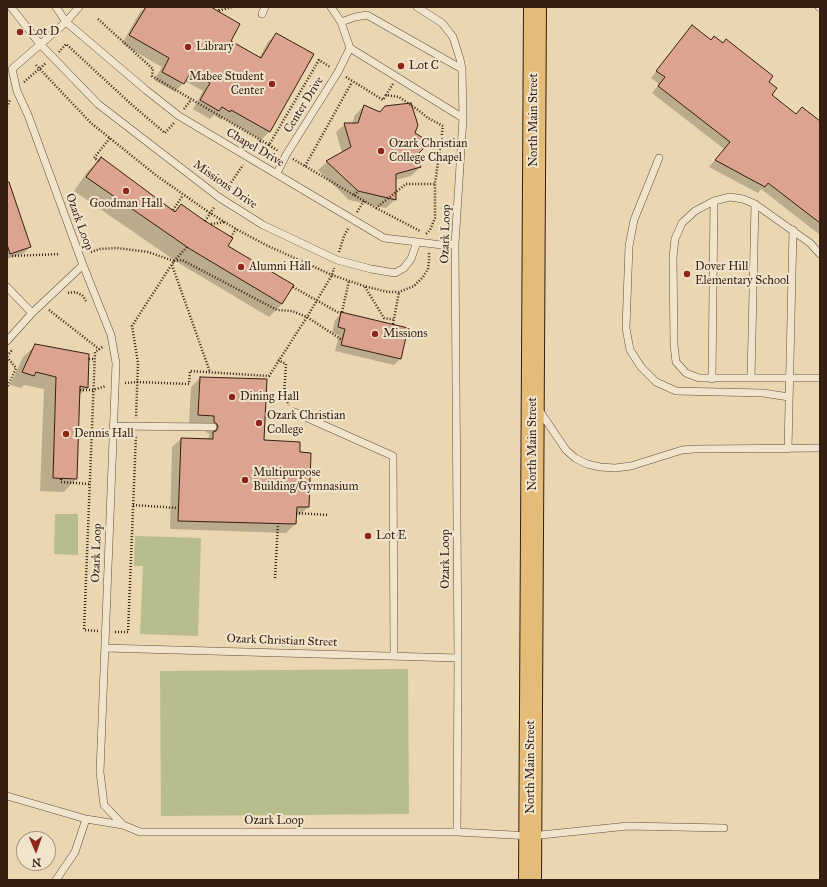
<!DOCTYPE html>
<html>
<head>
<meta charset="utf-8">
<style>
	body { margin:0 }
	#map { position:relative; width:827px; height:887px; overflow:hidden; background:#ead6b1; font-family:"IM FELL Great Primer",serif }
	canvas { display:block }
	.frame { position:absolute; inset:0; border:8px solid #351f13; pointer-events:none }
	.north { position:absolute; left:16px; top:831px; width:40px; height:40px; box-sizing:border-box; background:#f1e4cc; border:1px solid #a69582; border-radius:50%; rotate:178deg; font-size:11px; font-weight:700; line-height:16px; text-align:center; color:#351f13 }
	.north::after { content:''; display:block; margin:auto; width:14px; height:18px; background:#8f2418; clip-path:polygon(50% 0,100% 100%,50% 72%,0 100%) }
</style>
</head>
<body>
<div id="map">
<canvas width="827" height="887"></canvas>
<div class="frame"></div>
<div class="north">N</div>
</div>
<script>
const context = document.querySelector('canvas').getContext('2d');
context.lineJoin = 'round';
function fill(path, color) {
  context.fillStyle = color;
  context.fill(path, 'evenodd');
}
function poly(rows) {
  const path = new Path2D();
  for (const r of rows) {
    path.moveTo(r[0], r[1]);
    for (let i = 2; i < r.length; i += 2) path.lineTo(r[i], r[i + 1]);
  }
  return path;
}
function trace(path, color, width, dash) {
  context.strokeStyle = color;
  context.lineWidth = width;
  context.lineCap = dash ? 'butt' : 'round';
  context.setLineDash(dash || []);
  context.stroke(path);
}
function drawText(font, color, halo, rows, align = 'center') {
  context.font = font + ' "IM FELL Great Primer",serif';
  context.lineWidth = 4;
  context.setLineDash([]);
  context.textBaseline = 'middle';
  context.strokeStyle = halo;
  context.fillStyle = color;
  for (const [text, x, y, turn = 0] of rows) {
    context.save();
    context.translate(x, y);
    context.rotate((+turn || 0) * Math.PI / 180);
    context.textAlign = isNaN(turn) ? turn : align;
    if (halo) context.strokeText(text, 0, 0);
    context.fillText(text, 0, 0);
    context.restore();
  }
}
const green = poly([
	[55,514,78,514,78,555,54,554],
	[135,536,201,538,198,636,140,634,143,566,134,566],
	[408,669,409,814,161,816,160,671]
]);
const shadow = poly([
	[145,7,209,7,229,41,259,58,268,42,276,34,313,55,269,132,261,140,223,118,221,120,214,115,210,119,193,109,203,91,185,81,175,92,154,80,162,67,122,44,140,12],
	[692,26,767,82,770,95,796,115,820,122,820,235,761,189,758,193,709,167,724,149,652,93,659,84,651,78],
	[364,106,414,133,414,156,420,167,411,176,395,180,395,200,386,208,349,200,318,170,327,162,342,153,336,132,345,124,352,124,355,115],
	[101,159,174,212,181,205,227,246,293,285,282,304,269,317,177,262,74,191,88,171],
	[7,201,30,247,24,253,7,259],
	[342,313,400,359,394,365,335,351,339,335,332,333,335,320],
	[36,345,87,387,79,396,76,479,64,492,40,491,44,389,24,385,21,388,10,385,23,357],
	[200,378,263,441,299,453,308,507,300,515,295,515,295,524,286,533,170,529,172,447,181,439,207,439,209,437,209,434,205,431,206,424,189,423,191,387]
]);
const building = poly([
	[146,7,211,7,240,24,231,41,261,58,276,33,314,54,270,132,231,110,230,112,222,107,219,111,200,100,210,83,191,72,184,84,162,72,169,58,129,35,146,7],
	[692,25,711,40,714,36,723,43,726,39,773,76,769,82,777,88,772,95,796,114,802,107,820,121,820,223,768,183,765,187,715,160,730,142,658,86,665,77,656,71,692,25],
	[411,103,418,125,415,133,430,142,416,156,421,167,396,174,396,200,358,191,326,161,351,147,344,123,358,123,364,105,380,112,385,106,411,103],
	[101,157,175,212,181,204,205,221,233,238,228,246,294,285,282,304,190,249,86,177,101,157],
	[7,182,9,182,31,247,10,254,7,244,7,182],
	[341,312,408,328,401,359,341,345,345,329,338,327,341,312],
	[35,344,89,354,88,388,80,386,77,479,53,478,56,377,36,372,34,376,22,372,35,344],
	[200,377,267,379,264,440,300,442,300,452,311,453,309,507,297,507,296,524,178,521,181,438,213,439,213,432,216,431,218,427,217,424,214,422,214,416,198,415,200,377]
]);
const path = poly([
	[221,7,218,11,232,7],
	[98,19,153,69,152,76,269,145,319,60,330,67],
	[59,52,66,44,131,104,165,133,174,123],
	[36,65,91,123,157,176,210,213,236,229,266,245,332,275,364,286,388,292,399,292,414,286,423,277,428,269,429,260,429,253],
	[346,77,383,100,386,95],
	[24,82,46,63],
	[393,84,386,95,399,97,418,110,428,118,443,126,435,184,435,218,430,230,426,234],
	[7,107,10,100],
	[184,109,191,100],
	[269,145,278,151],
	[254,149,261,140],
	[293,159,376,208,406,184,435,184],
	[99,161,94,158,110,138],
	[305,166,352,82],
	[226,190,243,165],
	[354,195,358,191],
	[376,208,420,231],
	[173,210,183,195],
	[357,212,364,201],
	[205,221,215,206],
	[211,224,225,222],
	[231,237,236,229],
	[91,252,100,249,117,248,133,250,148,252,174,261,132,326,138,363,136,418],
	[339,252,344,236,349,227],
	[12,256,60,254],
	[174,261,182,260,277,310,292,311,307,317,342,340],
	[174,261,187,247],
	[172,265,210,372],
	[293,287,341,314],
	[365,287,384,318,395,320],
	[68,293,75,292,82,295,86,301],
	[49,310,99,349],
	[342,312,349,281],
	[393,324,399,292],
	[7,356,13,349],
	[7,357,16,368,7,388],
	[89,359,95,359],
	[278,360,286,364,284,396,289,405],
	[125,383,137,382,189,384,190,371,269,376,307,317,332,275,334,268],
	[80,390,93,390,106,386],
	[61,479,61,482,90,484],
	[133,505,178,508],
	[296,513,328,515],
	[275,578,278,524],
	[98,631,84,630,95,352,104,346],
	[115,632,128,632,136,435]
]);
const lane = poly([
	[11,7,40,44,98,104,220,198,263,225,337,260,371,269,395,273,404,268,411,259,417,242],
	[56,7,66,22,146,90,179,116,384,238,442,245,455,244],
	[79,7,66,22,12,69,17,91,28,115,83,265,111,335,116,363,100,772,104,805,123,825,140,832,457,832,458,658,455,244,463,118,462,69,460,59,453,37,442,23,417,7],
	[331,7,341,22,350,48,463,118],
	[819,7,820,8],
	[262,14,265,7],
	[341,22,355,17,367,15,462,69],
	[659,158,634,220,629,246,626,328,630,350,641,367,656,382,676,391,763,393,789,397],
	[277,173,286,155,338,72,350,48],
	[820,254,810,243,755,204,743,199,730,197,714,201,695,211,682,223,675,239,673,257,674,345,676,362,686,373,699,378,820,378],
	[7,287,32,313],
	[7,341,32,313,83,265],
	[751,378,755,204],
	[712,379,714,201],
	[539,410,566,450,575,458,587,464,600,467,615,468,631,466,682,450,694,449,820,448],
	[294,412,393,456,394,656],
	[113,426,213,427],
	[788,449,793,230],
	[105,648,458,658],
	[7,796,86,819,123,825],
	[457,832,531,836,628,826,724,828],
	[56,880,75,852,86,819]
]);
const primary = poly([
	[530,880,535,7]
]);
const markers = [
	[20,32,4,"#8f2418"],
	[188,47,4,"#8f2418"],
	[401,66,4,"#8f2418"],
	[272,84,4,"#8f2418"],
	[381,151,4,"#8f2418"],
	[126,191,4,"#8f2418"],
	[241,267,4,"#8f2418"],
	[687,274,4,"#8f2418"],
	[375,334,4,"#8f2418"],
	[232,397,4,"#8f2418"],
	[259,423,4,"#8f2418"],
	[66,434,4,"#8f2418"],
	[245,480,4,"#8f2418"],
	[368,536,4,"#8f2418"]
];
const poiNames = [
	["Lot D",28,32],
	["Library",196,47],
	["Lot C",409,66],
	["Mabee Student",264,77,"right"],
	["Center",264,91,"right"],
	["Ozark Christian",389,144],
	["College Chapel",389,158],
	["Goodman Hall",126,204,"center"],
	["Alumni Hall",249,267],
	["Dover Hill",695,267],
	["Elementary School",695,281],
	["Missions",383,334],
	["Dining Hall",240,397],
	["Ozark Christian",267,416],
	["College",267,430],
	["Dennis Hall",74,434],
	["Multipurpose",253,473],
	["Building/Gymnasium",253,487],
	["Lot E",376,536]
];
const streetNames = [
	["Center Drive",304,105,-58],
	["North Main Street",534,120,-90],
	["Chapel Drive",255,148,30],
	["Missions Drive",225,185,35],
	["Ozark Loop",79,222,70],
	["Ozark Loop",446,234,-88],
	["North Main Street",533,444,-90],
	["Ozark Loop",97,553,-88],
	["Ozark Loop",446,559,-90],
	["Ozark Christian Street",282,641,2],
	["North Main Street",531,767,-90],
	["Ozark Loop",274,821]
];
fill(green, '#b7bd8b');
fill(shadow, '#0003');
fill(building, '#dca38e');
trace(building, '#351f13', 1);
trace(lane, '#624d3a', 8);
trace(primary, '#351f13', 24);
trace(path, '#351f13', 2.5, [1, 2]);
trace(lane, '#f1e4cc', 7);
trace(primary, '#e5bb78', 22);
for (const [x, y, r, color] of markers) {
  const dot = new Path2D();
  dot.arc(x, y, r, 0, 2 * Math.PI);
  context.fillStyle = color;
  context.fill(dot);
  trace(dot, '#f1e4cc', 1.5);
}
drawText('12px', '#351f13', '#f1e4cc', poiNames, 'left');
drawText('12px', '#351f13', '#f1e4cc', streetNames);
</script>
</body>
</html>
